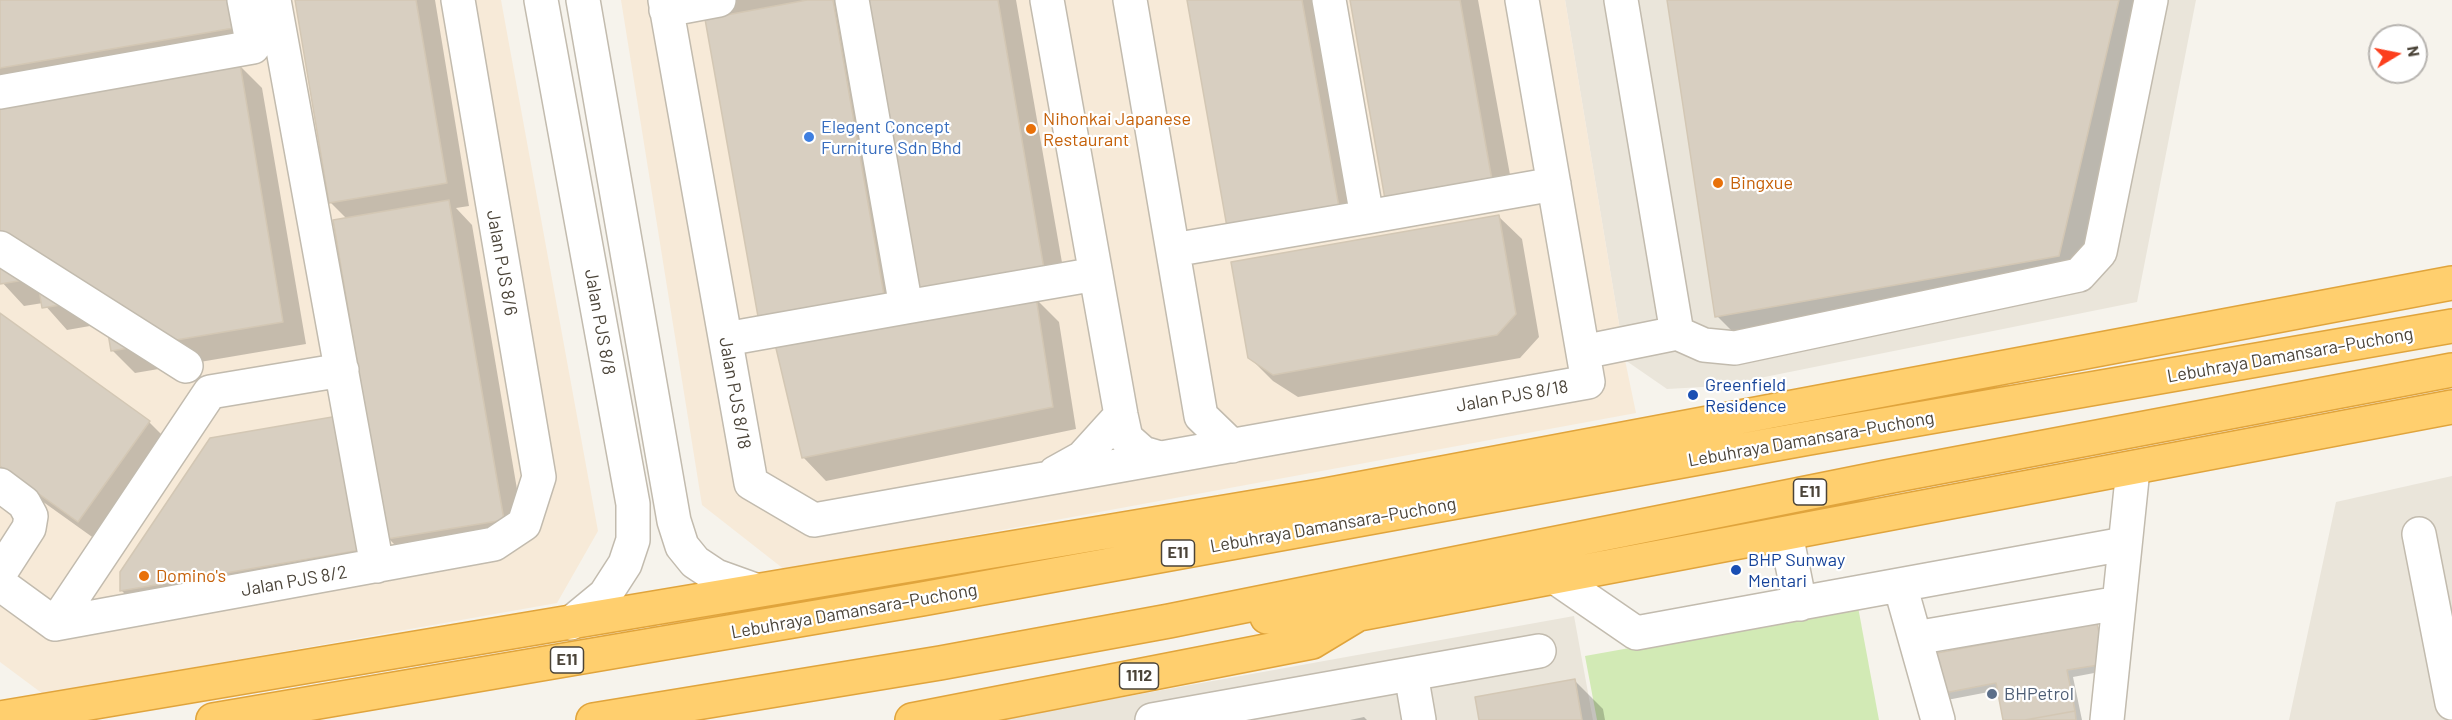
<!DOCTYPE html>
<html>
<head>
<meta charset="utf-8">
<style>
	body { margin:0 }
	#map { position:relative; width:2452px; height:720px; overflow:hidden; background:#f6f3ec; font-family:Barlow,sans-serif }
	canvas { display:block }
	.north { position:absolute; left:2368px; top:24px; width:60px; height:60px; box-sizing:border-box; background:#fff; border:2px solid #b7b4b0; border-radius:50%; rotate:80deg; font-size:16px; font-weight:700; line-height:24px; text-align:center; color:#4b4439 }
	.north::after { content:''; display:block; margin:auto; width:21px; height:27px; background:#fc3f1d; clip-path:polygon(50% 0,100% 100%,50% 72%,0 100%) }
</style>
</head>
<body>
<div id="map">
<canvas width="2452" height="720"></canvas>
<div class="north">N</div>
</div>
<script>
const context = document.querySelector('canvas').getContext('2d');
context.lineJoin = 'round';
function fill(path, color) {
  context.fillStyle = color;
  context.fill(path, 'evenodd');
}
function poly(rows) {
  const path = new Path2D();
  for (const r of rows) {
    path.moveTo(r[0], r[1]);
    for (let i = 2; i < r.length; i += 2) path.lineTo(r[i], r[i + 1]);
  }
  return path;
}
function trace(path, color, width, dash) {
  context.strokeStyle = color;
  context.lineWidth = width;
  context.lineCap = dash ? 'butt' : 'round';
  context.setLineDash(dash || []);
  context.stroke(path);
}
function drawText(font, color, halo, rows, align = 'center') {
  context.font = font + ' Barlow,sans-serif';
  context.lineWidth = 4.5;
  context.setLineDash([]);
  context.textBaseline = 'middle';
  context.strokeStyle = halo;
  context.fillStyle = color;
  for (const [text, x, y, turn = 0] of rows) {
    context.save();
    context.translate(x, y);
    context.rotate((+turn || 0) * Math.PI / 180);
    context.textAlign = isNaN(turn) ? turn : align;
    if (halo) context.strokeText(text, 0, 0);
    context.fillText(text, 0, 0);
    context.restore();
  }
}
const residential = poly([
	[1565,0,2196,0,2137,302,1720,386,1667,389,1625,360],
	[2452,476,2452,720,2289,720,2336,502],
	[1574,616,1593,720,996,720]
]);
const commercial = poly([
	[0,0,501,0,598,531,557,603,43,694,0,662],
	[621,0,1565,0,1625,360,1636,413,785,570,702,505]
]);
const green = poly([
	[1858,607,1879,720,1597,720,1585,656]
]);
const shadow = poly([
	[0,0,247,0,256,51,0,94],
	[296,0,435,0,469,206,456,208,472,225,526,542,412,562,388,538,347,219,330,202],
	[702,0,835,0,855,20,868,0,1016,0,1067,291,1034,297,1059,322,1076,429,826,481,803,457],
	[1188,0,1320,0,1361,230,1252,249],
	[1351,0,1478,0,1515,202,1409,221],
	[1668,0,2154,0,2087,284,1745,344,1717,316],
	[239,65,262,88,306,344,135,373,112,350,107,323,67,330,43,303,24,306,0,280],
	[1498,216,1522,239,1539,337,1520,358,1298,397,1273,381,1250,358],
	[0,315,149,422,172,445,102,544,0,471],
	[338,418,383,573,145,614,122,591],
	[2096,625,2103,632,2110,670,2073,677,2082,720,2005,720,1999,690,1947,700,1940,693],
	[1574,680,1603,709,1605,720,1481,720],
	[1364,717,1367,720,1350,720]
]);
const building = poly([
	[0,0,229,0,234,28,0,68,0,0],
	[295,0,416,0,447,183,329,203,295,0],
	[807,0,833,0,885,301,759,322,705,19,807,0],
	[867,0,998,0,1044,269,918,290,867,0],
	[1187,0,1302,0,1339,207,1227,227,1187,0],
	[1350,0,1460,0,1492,180,1385,199,1350,0],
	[1667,0,2119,0,2059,256,1715,317,1667,0],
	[240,64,283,322,111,351,102,298,42,308,37,278,0,284,0,104,240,64],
	[449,200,504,520,387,539,333,220,449,200],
	[1499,215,1516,314,1497,335,1273,375,1248,358,1231,262,1499,215],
	[1036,297,1053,407,802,458,775,344,1036,297],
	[0,313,150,421,78,522,0,466,0,313],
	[338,416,361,550,120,591,120,572,210,438,338,416],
	[2097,623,2105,664,2067,670,2075,711,2025,720,2003,720,1996,683,1939,694,1932,654,2097,623],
	[1575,679,1582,720,1479,720,1475,697,1575,679],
	[2075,711,2076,720,2025,720,2075,711]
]);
const minor = poly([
	[274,0,377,566],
	[541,0,633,504,633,540,625,564,605,595,571,623],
	[583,0,674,521,682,546,695,562,716,576,755,590],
	[665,0,751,483,814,520,1588,382,1522,0],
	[1047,0,1121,415,1126,438,1143,453,1160,458],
	[1130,0,1201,416,1232,446],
	[1621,0,1677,333,1704,345,1735,348,2079,275,2100,252,2151,0],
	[666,10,719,0],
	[0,92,253,47,244,0],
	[1367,217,1554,184],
	[0,248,186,366],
	[1173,250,1367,217,1329,0],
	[906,307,1096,274],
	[726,339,906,307,852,0],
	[1583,352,1677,333],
	[1055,473,1082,458,1121,415],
	[0,485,24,503,31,516,29,528,0,573],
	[1786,534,1800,604],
	[2419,534,2452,703],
	[1556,578,1636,633,2124,544],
	[0,584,55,624,494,544,524,524,539,477,458,0],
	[1900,585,1938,720],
	[55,624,210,392,342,370],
	[1915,638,2119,603],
	[1411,674,1419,720],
	[1152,720,1539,651],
	[2107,720,2133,469]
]);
const highway = poly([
	[1267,617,1359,614,2452,407],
	[0,718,1320,496,2452,283],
	[213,720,922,599,1809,438,2452,326],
	[593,720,940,663,1169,621,1886,477,2452,370],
	[912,720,1312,642,1355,616]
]);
const markers = [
	[1031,129,6,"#e8710a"],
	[809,137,6,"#3f7fe0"],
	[1718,183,6,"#e8710a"],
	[1693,395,6,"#1a4fb4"],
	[1736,570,6,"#1a4fb4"],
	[144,576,6,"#e8710a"],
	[1992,694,6,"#5c6f8a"]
];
const shields = [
	[1810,492,33],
	[1178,553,33],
	[567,660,33],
	[1139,676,39]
];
const shieldNames = [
	["E11",1810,492],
	["E11",1178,553],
	["E11",567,660],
	["1112",1139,676]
];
const foodNames = [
	["Nihonkai Japanese",1043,119],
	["Restaurant",1043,140],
	["Bingxue",1730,183],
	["Domino's",156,576]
];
const shopNames = [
	["Elegent Concept",821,127],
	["Furniture Sdn Bhd",821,148]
];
const streetNames = [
	["Jalan PJS 8/6",502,263,80],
	["Jalan PJS 8/8",600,322,80],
	["Lebuhraya Damansara–Puchong",2290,355,-10],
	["Jalan PJS 8/18",735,393,80],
	["Jalan PJS 8/18",1512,396,-10],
	["Lebuhraya Damansara–Puchong",1811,439,-10],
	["Lebuhraya Damansara–Puchong",1333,525,-10],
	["Jalan PJS 8/2",294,581,-10],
	["Lebuhraya Damansara–Puchong",854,611,-10]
];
const transitNames = [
	["Greenfield",1705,385],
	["Residence",1705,406],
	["BHP Sunway",1748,560],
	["Mentari",1748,581]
];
const serviceNames = [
	["BHPetrol",2004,694]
];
fill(residential, '#eae5da');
fill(commercial, '#f7ead8');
fill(green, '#d2eab5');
fill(shadow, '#0003');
fill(building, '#d8cfc1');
trace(building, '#d3c7b4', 1.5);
trace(minor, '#c2bbae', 36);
trace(highway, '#e0a43c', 36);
trace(minor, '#fff', 33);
trace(highway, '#ffcf6e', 33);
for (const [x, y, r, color] of markers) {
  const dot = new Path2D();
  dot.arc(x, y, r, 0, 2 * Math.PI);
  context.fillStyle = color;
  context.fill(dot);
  trace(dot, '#fff', 2);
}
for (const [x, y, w] of shields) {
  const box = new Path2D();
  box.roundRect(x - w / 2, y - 13, w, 26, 4.5);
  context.fillStyle = '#fff';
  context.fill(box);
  trace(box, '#4b4439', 1.5);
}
drawText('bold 16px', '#4b4439', null, shieldNames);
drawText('18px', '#c56008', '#fff', foodNames, 'left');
drawText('18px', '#366cbe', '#fff', shopNames, 'left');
drawText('18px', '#4b4439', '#fff', streetNames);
drawText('18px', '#164399', '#fff', transitNames, 'left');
drawText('18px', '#4e5e75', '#fff', serviceNames, 'left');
</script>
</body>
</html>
